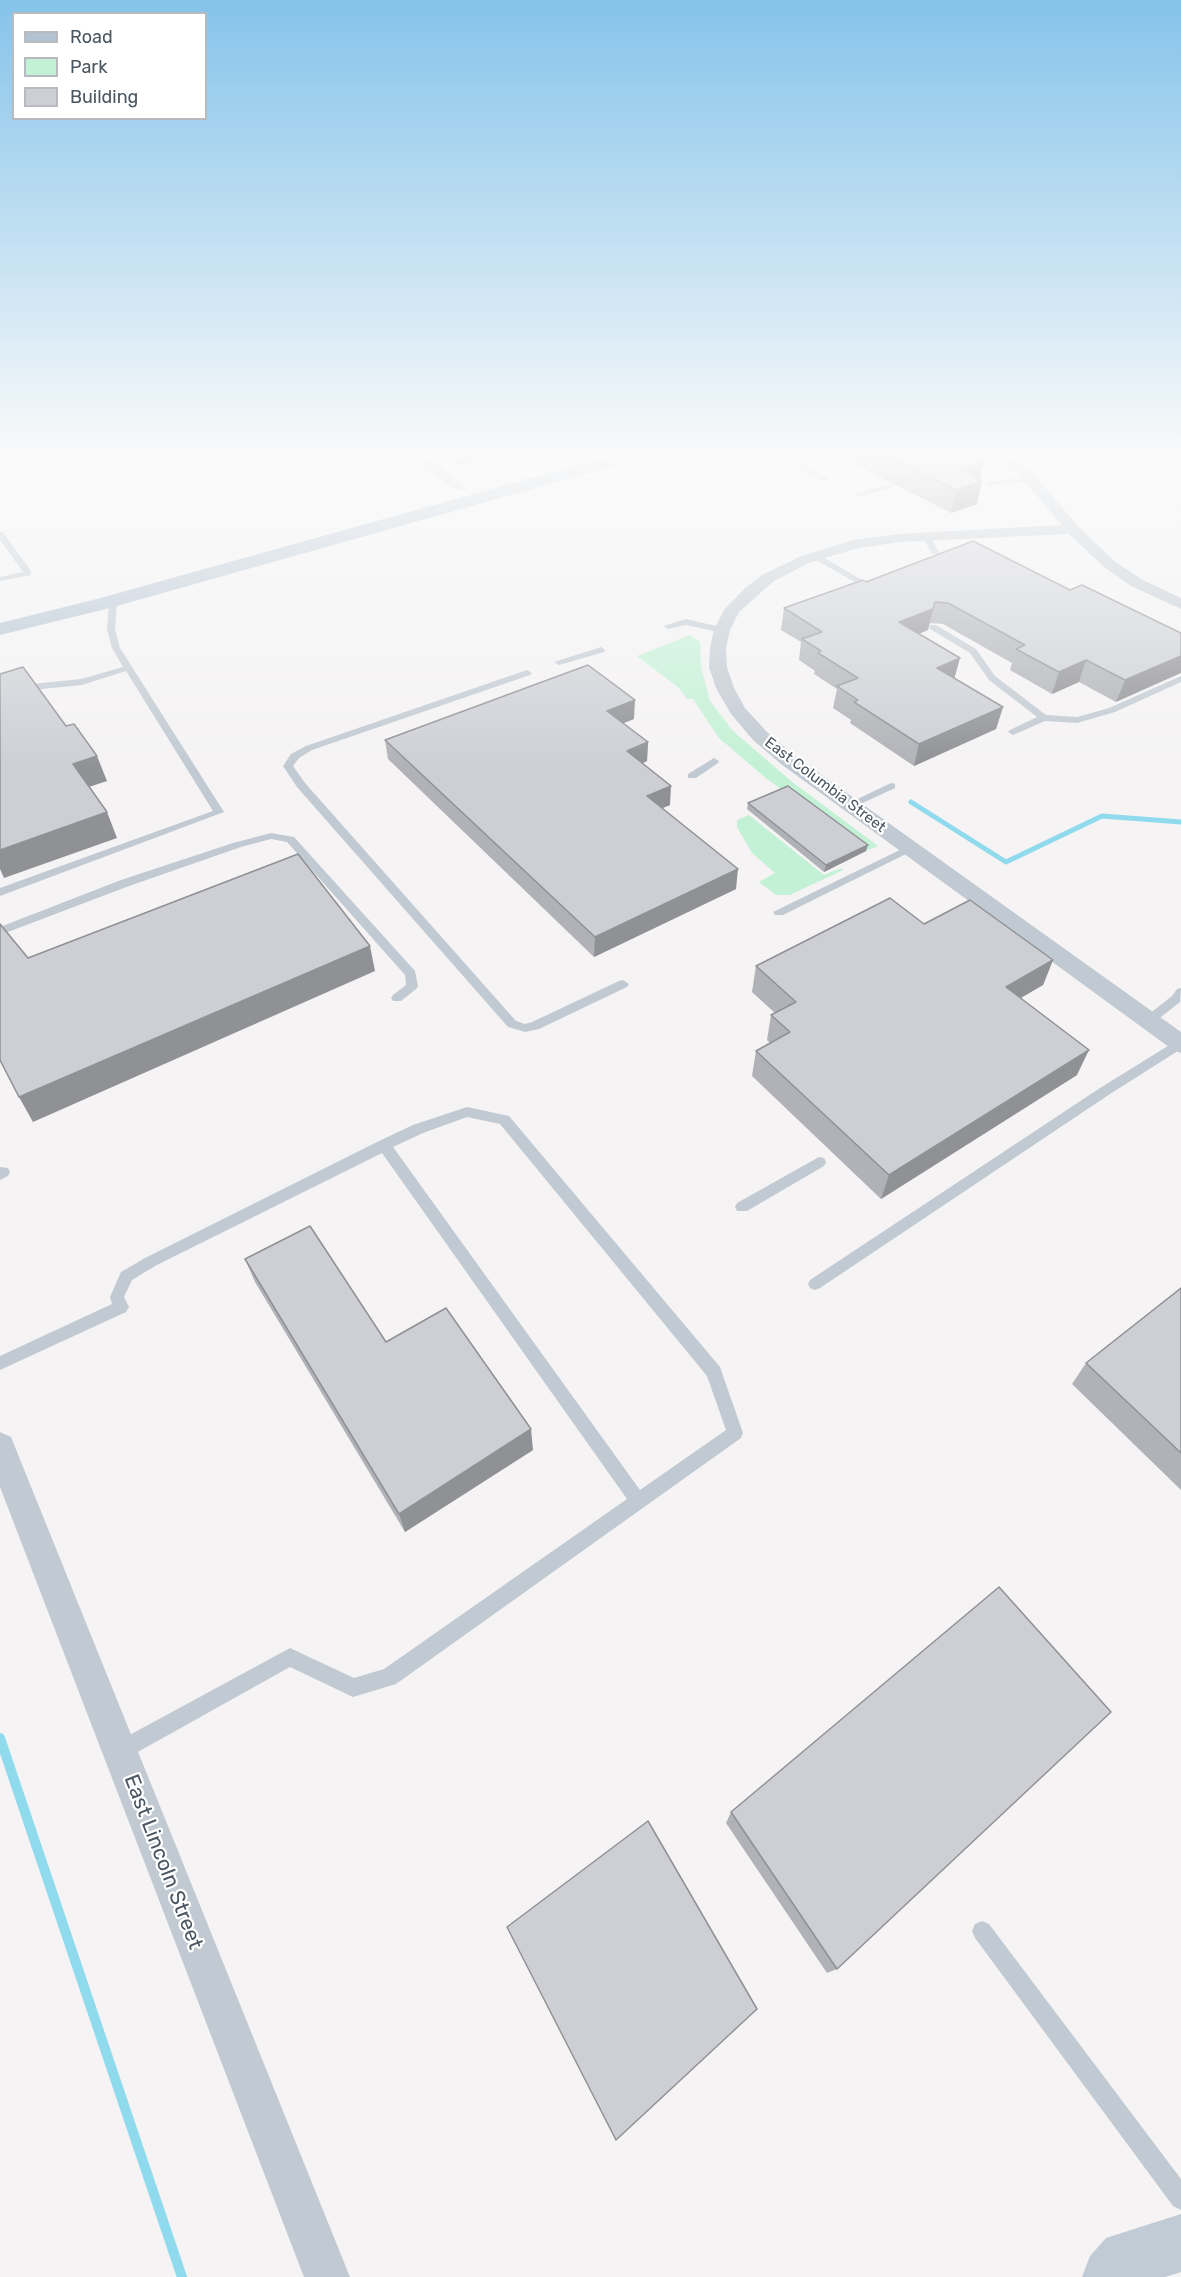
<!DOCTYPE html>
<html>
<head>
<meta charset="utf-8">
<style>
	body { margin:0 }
	#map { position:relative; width:1181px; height:2277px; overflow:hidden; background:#f5f3f3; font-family:Rubik,sans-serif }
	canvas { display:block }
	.legend { position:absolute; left:12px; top:12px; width:195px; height:108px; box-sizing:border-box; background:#fff; border:2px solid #b7bbc0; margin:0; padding:8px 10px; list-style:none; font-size:18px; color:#4a5661 }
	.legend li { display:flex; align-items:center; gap:12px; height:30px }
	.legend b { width:30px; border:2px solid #b7bbc0 }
</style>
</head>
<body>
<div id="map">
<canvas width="1181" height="2277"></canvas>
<ul class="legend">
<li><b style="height:8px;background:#b3c2d1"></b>Road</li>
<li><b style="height:16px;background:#c3f1d5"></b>Park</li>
<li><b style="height:16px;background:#cdcfd5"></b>Building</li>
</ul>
</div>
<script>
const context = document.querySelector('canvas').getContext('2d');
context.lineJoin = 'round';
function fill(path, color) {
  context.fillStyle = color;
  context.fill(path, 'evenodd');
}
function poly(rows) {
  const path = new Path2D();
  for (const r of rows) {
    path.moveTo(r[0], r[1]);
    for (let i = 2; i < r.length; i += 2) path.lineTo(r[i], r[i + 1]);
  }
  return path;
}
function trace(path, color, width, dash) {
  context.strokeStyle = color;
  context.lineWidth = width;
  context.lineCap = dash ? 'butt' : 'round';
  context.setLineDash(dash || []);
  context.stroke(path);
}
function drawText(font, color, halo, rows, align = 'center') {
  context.font = font + ' Rubik,sans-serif';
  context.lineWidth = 4.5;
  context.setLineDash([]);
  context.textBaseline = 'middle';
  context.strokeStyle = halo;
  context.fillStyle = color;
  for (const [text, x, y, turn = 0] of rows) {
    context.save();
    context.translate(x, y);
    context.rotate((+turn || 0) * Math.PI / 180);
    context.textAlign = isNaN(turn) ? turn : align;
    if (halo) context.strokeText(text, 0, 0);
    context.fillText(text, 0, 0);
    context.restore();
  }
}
const green = poly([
	[690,635,700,642,701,667,710,701,732,730,791,781,878,846,866,851,767,779,719,738,693,699,687,699,679,688,637,656],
	[749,815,824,875,841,868,843,870,790,895,776,895,759,882,775,873,752,853,737,827,737,820]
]);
const streamFar1 = poly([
	[911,802,1006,862,1102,816,1181,822]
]);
const stream = poly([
	[0,1738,182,2277]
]);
const lane = poly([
	[197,451,204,451,219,463,212,465,197,451],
	[812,451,822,451,800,462,827,477,827,481,821,481,800,470,791,461,812,451],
	[1001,451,1013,451,997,456,993,454,1001,451],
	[1035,477,1036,479,1032,481,990,485,986,483,990,481,1035,477],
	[887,484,891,486,890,488,858,497,854,495,887,484],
	[0,532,3,532,31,571,31,575,0,581,0,577,23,572,0,540,0,532],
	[923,534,929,534,939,552,938,554,932,554,922,536,923,534],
	[812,554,818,554,862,580,855,582,812,558,812,554],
	[113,598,117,601,115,629,120,648,224,812,0,896,0,888,213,811,126,671,82,685,32,690,27,687,32,684,81,679,123,667,112,648,107,629,109,601,113,598],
	[686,619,725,628,726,630,722,633,686,625,668,629,664,626,686,619],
	[930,625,936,625,976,649,995,676,1046,715,1077,717,1109,708,1181,676,1181,682,1115,712,1077,723,1045,721,1013,735,1008,732,1010,730,1037,717,989,680,970,653,930,629,930,625],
	[601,647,605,650,604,652,559,665,554,662,601,647],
	[527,670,532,673,530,675,312,750,299,758,293,766,305,783,516,1021,525,1024,532,1022,619,981,623,980,629,984,627,987,539,1029,525,1032,508,1027,297,787,283,766,291,754,306,746,527,670],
	[714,758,719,761,718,763,696,778,688,778,688,774,714,758],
	[891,783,895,784,895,788,854,807,850,808,845,805,891,783],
	[271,833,294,837,415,971,418,986,416,989,401,1001,393,1001,391,998,393,995,406,985,405,975,287,842,271,839,241,847,129,886,0,935,0,927,121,880,233,843,271,833],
	[910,845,915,848,914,850,783,915,775,915,773,912,910,845],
	[1181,988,1180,1002,1152,1024,1144,1024,1142,1021,1144,1018,1172,996,1177,989,1181,988],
	[1181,1040,1181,1049,1110,1094,820,1288,815,1290,810,1288,808,1284,810,1280,1100,1088,1176,1041,1181,1040],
	[467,1107,509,1116,720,1367,743,1433,741,1438,396,1684,353,1697,290,1667,127,1758,120,1761,113,1758,110,1751,113,1744,290,1648,354,1678,384,1669,627,1499,382,1153,155,1266,132,1280,124,1297,129,1307,126,1312,0,1370,0,1356,112,1304,110,1297,121,1272,145,1258,379,1141,413,1125,467,1107],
	[467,1117,500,1124,707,1376,726,1430,640,1490,393,1147,423,1133,467,1117],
	[819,1157,824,1158,826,1162,824,1166,747,1211,737,1211,735,1207,737,1203,819,1157],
	[0,1167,8,1168,10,1172,8,1176,0,1180,0,1167],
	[982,1921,989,1924,1181,2179,1181,2210,1173,2206,975,1938,972,1931,975,1924,982,1921]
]);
const street = poly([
	[403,451,419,451,466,486,459,490,454,489,403,451],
	[985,451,1001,451,1030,470,1078,526,1114,561,1143,580,1181,598,1181,609,1131,586,1104,567,1069,534,899,542,855,549,811,562,774,581,739,612,730,630,726,648,727,667,734,688,745,708,767,732,795,756,1181,1032,1181,1053,1173,1050,781,764,753,740,731,714,716,688,709,667,710,648,714,630,724,610,744,589,762,575,801,556,853,540,899,534,1062,525,1020,476,985,451],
	[0,1432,11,1437,15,1447,350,2277,304,2277,0,1487,0,1432]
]);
const secondary = poly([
	[1181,2214,1181,2272,1165,2277,1082,2277,1090,2256,1106,2238,1181,2214]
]);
const primary = poly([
	[628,451,656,451,653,455,106,609,0,635,0,623,93,600,628,451]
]);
const wall = poly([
	[440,451,514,451,459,465,440,452],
	[831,451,965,451,985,460,980,480,982,481,977,504,951,513,831,452],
	[866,582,1070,590,1181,633,1116,702,1079,682,1052,694,1010,670,1012,663,943,624,930,623,928,630,919,634,955,678,1003,707,996,729,914,766,850,723,851,720,833,708,837,689,814,674,815,671,799,660,801,642,781,630,784,608],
	[634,719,623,723,648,742,647,761,643,763,670,805,662,808,736,889,594,957,388,759,385,740],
	[748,803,866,851,824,872,747,809],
	[924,924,1053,960,1043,985,1021,998,1077,1075,881,1199,752,1076,756,1051,770,1043,767,1040,771,1015,775,1013,752,992,756,966],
	[245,1259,386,1342,533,1450,405,1532,255,1282],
	[1181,1288,1181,1490,1072,1384,1086,1363],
	[731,1812,837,1969,827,1973,726,1823]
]);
const shadedWall = poly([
	[458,451,514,451,459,465],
	[985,460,979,482,957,469],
	[982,481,977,504,951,513,956,490],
	[933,609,928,630,894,644,899,622],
	[1181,656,1181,673,1116,702,1125,680],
	[960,658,954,680,937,668],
	[1086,660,1079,682,1052,694,1059,672],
	[635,700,634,719,606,730,607,711],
	[1003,707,996,729,914,766,919,744],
	[648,742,647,761,627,770,627,751],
	[97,756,107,781,83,789,73,764],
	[671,786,670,805,646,815,647,796],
	[107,812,117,838,4,878,0,869,0,850],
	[868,845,866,851,824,872,826,865],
	[738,869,736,889,594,957,595,937],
	[370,946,375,971,33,1122,19,1097],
	[1053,960,1043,985,996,1012,1006,987],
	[1089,1050,1077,1075,881,1199,889,1175],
	[531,1429,533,1450,405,1532,399,1514]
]);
const building = poly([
	[877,451,965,451,985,460,957,469,982,481,956,490,877,451],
	[973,541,1070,590,1082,585,1181,633,1181,656,1125,680,1086,660,1059,672,1016,649,1025,645,948,603,935,602,933,609,899,622,960,658,937,668,1003,707,919,744,854,702,858,700,837,686,858,678,818,653,821,651,802,639,822,632,784,608,863,580,866,582,973,541],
	[588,665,635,700,607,711,648,742,627,751,671,786,647,796,738,869,595,937,385,740,588,665],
	[23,667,66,726,74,724,97,756,73,764,107,812,0,850,0,674,23,667],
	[788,786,868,845,826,865,748,803,788,786],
	[298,854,370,946,19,1097,0,1060,0,924,28,958,298,854],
	[890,898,924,924,970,900,1053,960,1006,987,1089,1050,889,1175,756,1051,790,1032,771,1015,796,1002,756,966,890,898],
	[310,1226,386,1342,446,1308,531,1429,399,1514,245,1259,310,1226],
	[1181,1288,1181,1453,1086,1363,1181,1288],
	[999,1587,1111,1712,837,1969,731,1812,999,1587],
	[648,1821,757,2009,616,2140,507,1927,648,1821]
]);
const farStreetnames = [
	["East Columbia Street",825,785,37]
];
const nearStreetnames = [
	["East Lincoln Street",163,1862,69]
];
fill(green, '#c3f1d5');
trace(streamFar1, '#90daee', 5);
trace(stream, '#90daee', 10);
fill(lane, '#c1cad2');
fill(street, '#c1cad2');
fill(secondary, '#c1cbd6');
fill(primary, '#b3c2d1');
fill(wall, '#b0b2b7');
fill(shadedWall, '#909195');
fill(building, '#cdcfd5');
trace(building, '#909195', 1.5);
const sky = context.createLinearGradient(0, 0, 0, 770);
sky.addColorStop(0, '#85c3ea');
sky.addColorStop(0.59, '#fafafa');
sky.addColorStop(1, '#fafafa00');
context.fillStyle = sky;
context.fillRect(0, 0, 1181, 770);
drawText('15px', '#4a5661', '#fff', farStreetnames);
drawText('21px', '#4a5661', '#fff', nearStreetnames);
</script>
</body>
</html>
